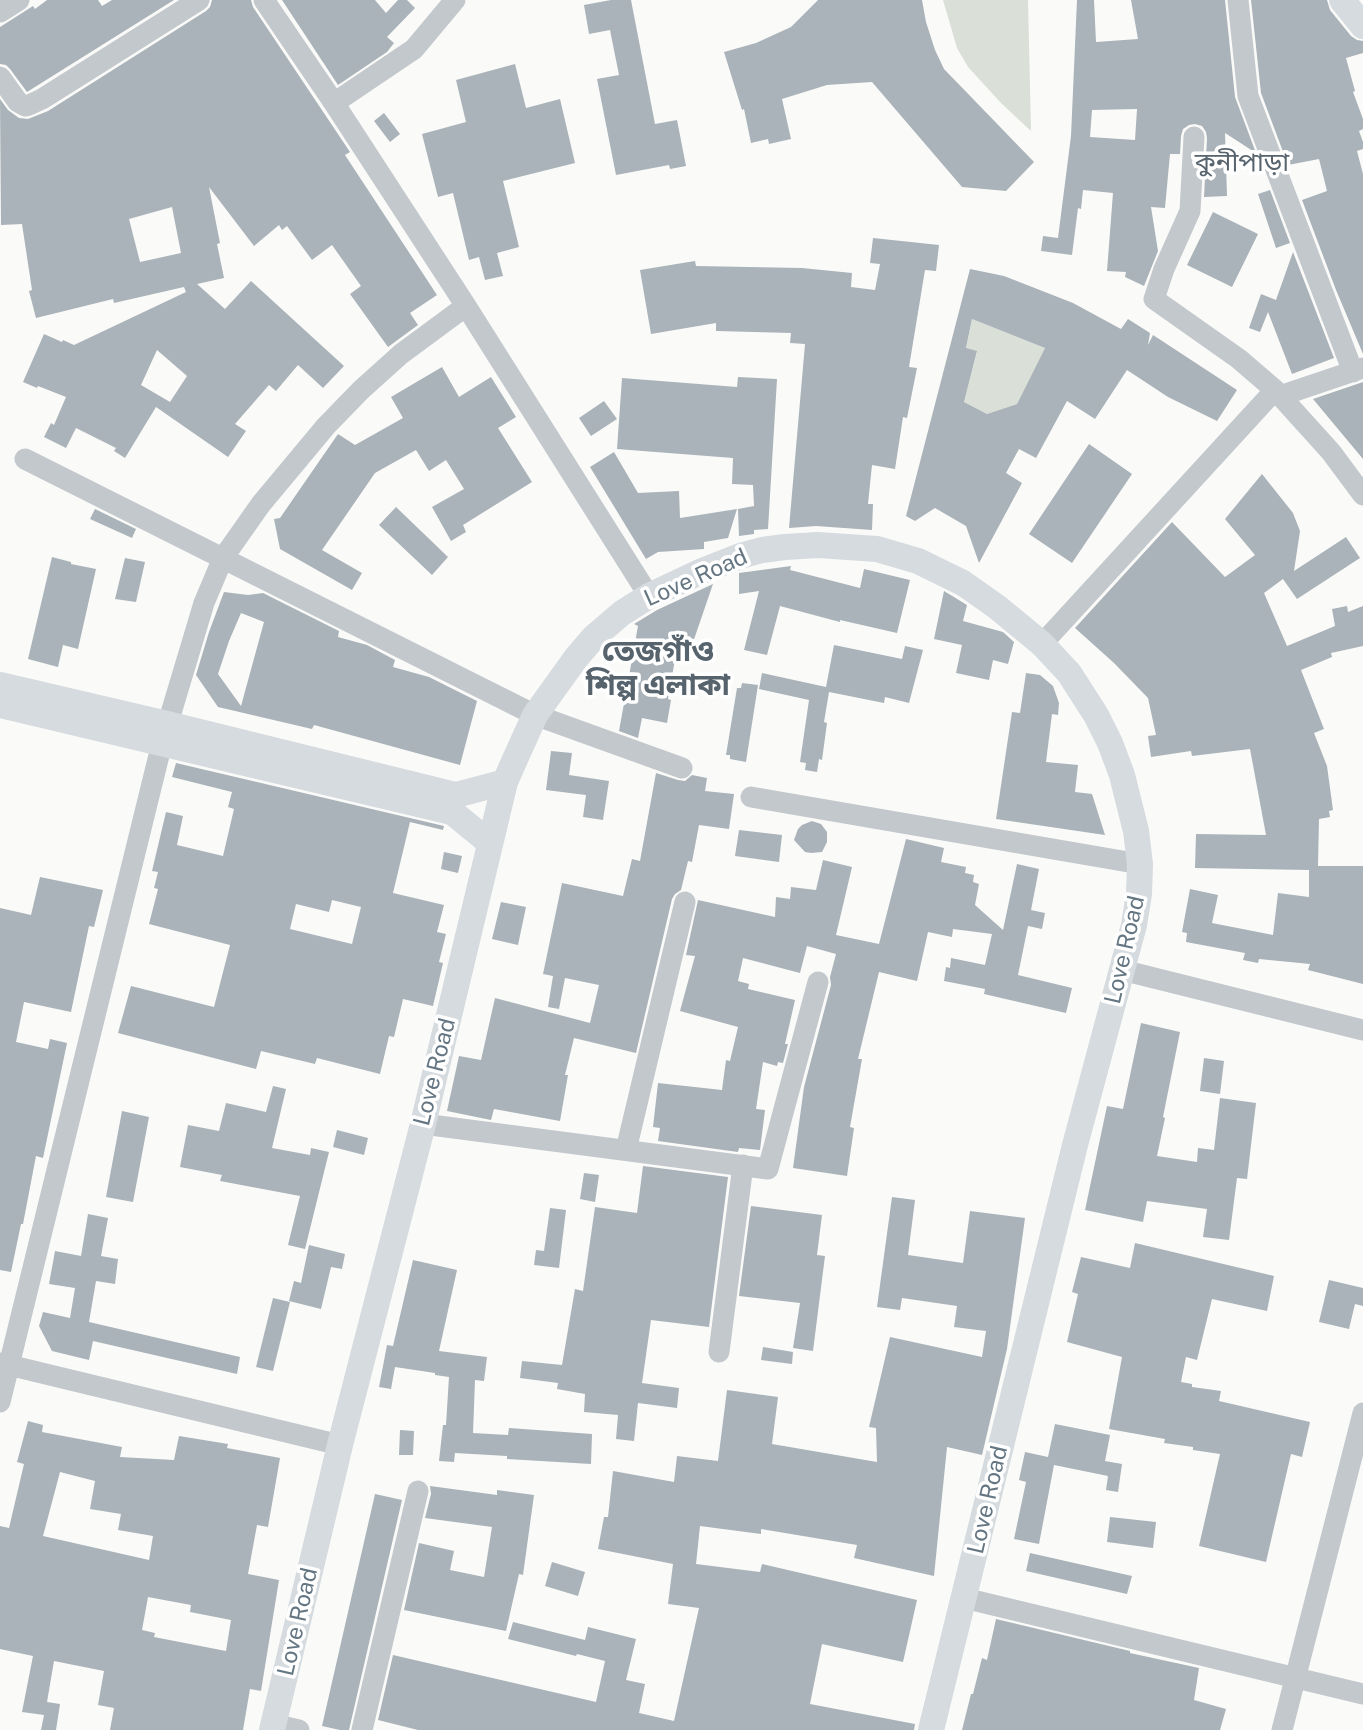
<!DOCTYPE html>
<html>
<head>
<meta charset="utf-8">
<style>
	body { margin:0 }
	canvas { display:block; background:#fafaf8 }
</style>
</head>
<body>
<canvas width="1363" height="1730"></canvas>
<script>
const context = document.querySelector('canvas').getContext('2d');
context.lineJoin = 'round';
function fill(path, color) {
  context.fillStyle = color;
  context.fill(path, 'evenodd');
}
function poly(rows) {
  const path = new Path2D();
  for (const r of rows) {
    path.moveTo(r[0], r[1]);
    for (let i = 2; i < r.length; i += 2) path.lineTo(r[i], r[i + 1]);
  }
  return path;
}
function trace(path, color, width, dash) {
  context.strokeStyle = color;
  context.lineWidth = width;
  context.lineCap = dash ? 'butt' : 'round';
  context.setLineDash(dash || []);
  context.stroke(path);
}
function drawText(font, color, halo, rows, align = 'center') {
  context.font = font + ' "Public Sans","Noto Sans Bengali",sans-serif';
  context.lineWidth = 7;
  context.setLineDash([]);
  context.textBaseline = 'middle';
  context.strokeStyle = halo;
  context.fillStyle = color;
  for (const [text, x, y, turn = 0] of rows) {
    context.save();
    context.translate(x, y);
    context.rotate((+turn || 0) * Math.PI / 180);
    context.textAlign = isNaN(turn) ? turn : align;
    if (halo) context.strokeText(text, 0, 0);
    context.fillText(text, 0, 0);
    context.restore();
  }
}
const green = poly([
	[943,0,1028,0,1031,131,1002,104,968,67,957,48],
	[972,319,1045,348,1017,404,987,414,964,402,977,352,966,349]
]);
const building = poly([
	[47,0,98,0,102,6,112,0,174,0,27,92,10,69,6,65,0,64,0,27,33,6,35,9],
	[212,0,251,0,253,7,350,152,345,155,437,295,410,313,418,325,388,347,350,294,361,286,332,245,312,260,287,226,282,230,279,225,254,246,209,187,220,243,217,244,224,278,197,284,225,309,251,281,344,366,323,388,298,365,276,391,269,385,235,424,246,431,228,457,156,407,125,458,114,451,116,448,76,428,66,448,44,437,51,423,54,425,66,397,38,386,37,388,23,382,44,334,62,342,63,340,74,345,186,292,184,287,114,303,113,299,36,318,29,291,32,290,22,224,1,225,0,99,8,110,19,118,28,119,48,111,206,11,210,7],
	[172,207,181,253,140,262,129,219],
	[157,350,187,376,170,402,141,385],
	[282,0,375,0,386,13,398,0,407,0,415,8,387,37,394,43,387,52,338,85],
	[611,0,631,0,655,124,677,120,686,166,670,169,669,165,616,175,597,79,619,75,610,30,589,34,584,5],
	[818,0,922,0,926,22,935,50,944,69,1034,162,1006,191,962,187,872,82,827,85,782,99,791,139,769,144,768,139,751,143,744,109,742,110,724,52,756,43,791,27],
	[1077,0,1094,0,1096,42,1138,39,1131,0,1225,0,1235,97,1256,153,1225,133,1227,196,1204,197,1207,138,1206,132,1202,126,1195,124,1189,125,1183,129,1181,136,1180,154,1170,154,1165,208,1151,207,1158,251,1144,286,1125,277,1126,272,1107,271,1113,193,1083,190,1081,209,1078,208,1072,255,1041,251,1043,236,1058,238,1071,136],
	[1137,109,1135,140,1090,137,1092,110],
	[1251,0,1327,0,1330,10,1351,36,1357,40,1363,41,1363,53,1346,58,1355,91,1353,92,1363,119,1363,129,1359,131,1363,142,1363,149,1357,151,1363,174,1363,354,1336,290,1302,200,1327,191,1319,159,1288,165,1261,93],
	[515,64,526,108,560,99,575,163,503,181,519,247,497,253,503,276,485,280,479,257,469,260,453,193,438,197,422,134,466,122,456,80],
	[384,113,400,134,390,142,374,121],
	[1270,190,1290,243,1276,248,1258,194],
	[1213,212,1258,234,1232,287,1187,265],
	[873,238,939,245,936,271,925,270,909,367,917,368,907,418,903,417,895,469,872,465,868,504,873,504,872,530,816,526,789,528,805,344,790,343,791,333,716,331,716,323,651,334,640,270,695,261,696,266,802,268,852,273,851,287,875,290,880,264,870,263],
	[1293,252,1334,358,1292,374,1268,312,1260,332,1249,328,1261,294,1276,300],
	[970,269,1004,276,1073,303,1121,329,1128,319,1150,333,1148,345,1153,335,1237,390,1217,421,1168,397,1127,370,1095,419,1067,401,1036,458,1019,449,1006,473,1022,483,979,563,966,526,935,508,915,521,906,516],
	[972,319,1045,348,1017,404,987,414,964,402,977,351,966,348],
	[442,367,459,397,491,377,516,417,498,428,532,482,463,525,466,532,451,541,432,507,464,489,446,460,429,471,416,450,375,473,322,550,362,573,352,590,280,549,274,519,280,518,338,434,355,445,403,418,391,397],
	[738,377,777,379,768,529,754,530,754,534,739,536,738,509,754,506,753,485,732,484,733,458,617,449,622,378,737,387],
	[1363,382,1363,459,1313,399],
	[604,401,617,419,591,436,579,418],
	[1089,444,1132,474,1072,563,1029,534],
	[614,452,638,493,679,491,680,518,737,509,728,538,704,542,704,549,658,552,646,559,590,467],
	[1262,474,1293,513,1300,531,1294,571,1346,537,1360,558,1297,599,1283,579,1264,593,1287,646,1335,626,1332,609,1347,606,1348,612,1363,606,1363,646,1331,653,1332,657,1301,670,1324,729,1314,733,1327,766,1333,810,1329,811,1330,817,1319,819,1318,866,1363,866,1363,984,1308,970,1310,964,1259,959,1258,963,1243,960,1245,953,1186,942,1187,933,1182,932,1190,889,1218,895,1212,923,1273,935,1278,893,1309,897,1309,870,1195,868,1196,834,1266,835,1250,749,1192,756,1191,751,1151,757,1148,736,1156,735,1148,698,1114,663,1075,628,1172,522,1225,577,1255,555,1225,519],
	[396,507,448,557,432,575,379,525],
	[95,509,136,529,132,538,90,519],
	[52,557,71,562,71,564,96,569,78,649,63,645,58,667,28,659],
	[125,558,145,562,136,602,115,599],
	[791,566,790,570,860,588,864,569,910,580,897,633,840,620,840,622,780,606,767,655,744,650,759,591,739,594,739,573],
	[713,584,690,651,677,648,668,699,671,700,667,723,642,718,638,738,619,731,638,626,634,624,657,610],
	[944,591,967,605,963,621,1003,632,1014,642,1008,664,993,660,989,680,956,673,962,645,934,639],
	[224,592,248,595,263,593,339,631,338,637,367,645,395,660,393,667,429,677,477,701,460,765,314,725,312,729,218,707,196,675,209,632],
	[241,613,264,622,241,706,218,674,229,641],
	[834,645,902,659,905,646,923,650,909,703,885,697,884,703,829,692,824,722,827,723,822,760,819,759,817,772,805,770,806,763,800,762,809,700,759,689,762,673,826,687],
	[1026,673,1040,675,1053,686,1059,703,1058,715,1052,714,1046,762,1078,765,1075,792,1092,794,1105,835,996,819,1012,712,1020,713],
	[742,683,758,685,746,762,730,759,730,755,726,755,737,688,741,688],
	[551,751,572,753,569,775,609,781,603,820,583,817,586,795,546,790],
	[176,763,444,826,443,830,410,822,393,893,444,905,437,932,446,934,439,962,443,963,433,1006,403,999,394,1037,389,1036,380,1074,317,1058,315,1064,261,1051,256,1069,118,1033,131,986,214,1007,230,945,149,924,158,889,154,888,158,872,152,871,166,812,183,816,177,845,223,856,234,809,228,807,232,792,172,777],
	[332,900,361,907,352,944,290,929,296,904,329,912],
	[656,773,678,780,685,781,692,775,707,778,705,791,734,794,729,829,699,825,692,862,688,861,681,890,675,894,672,899,636,1053,574,1038,565,1075,568,1075,560,1121,494,1109,491,1120,447,1111,459,1056,481,1060,495,998,590,1023,599,985,565,978,559,1009,548,1007,553,976,543,974,562,883,623,896,632,859,640,861],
	[812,821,821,824,827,832,827,842,822,852,811,853,805,852,794,840,798,829,802,825],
	[739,830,782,835,779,862,735,856],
	[906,839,944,848,941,862,966,867,965,873,974,875,973,882,979,884,975,905,1003,930,1017,864,1039,869,1031,910,1045,913,1042,929,1028,926,1018,975,1072,988,1066,1013,984,994,985,989,944,981,946,967,950,968,951,958,985,965,992,934,953,929,952,937,928,932,917,981,879,972,858,1059,862,1059,850,1127,854,1128,847,1176,793,1168,804,1087,831,985,830,977,836,954,807,946,800,973,743,958,738,981,749,984,748,989,795,1000,785,1044,788,1044,783,1063,778,1062,777,1066,763,1062,756,1109,765,1110,760,1150,739,1148,738,1152,658,1141,660,1128,653,1127,658,1083,722,1090,726,1060,730,1061,738,1027,680,1011,695,956,686,955,698,900,775,917,776,897,790,899,791,887,816,890,823,860,852,867,836,935,879,944],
	[444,852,462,856,458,873,441,869],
	[40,877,103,890,94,927,89,926,71,1012,24,1002,16,1042,48,1049,50,1039,67,1043,43,1158,36,1156,23,1224,21,1224,11,1272,0,1270,0,908,31,915],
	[501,902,526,907,518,945,492,939],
	[1141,1023,1180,1032,1163,1117,1165,1118,1157,1156,1197,1162,1198,1148,1214,1150,1220,1098,1256,1103,1247,1179,1237,1178,1229,1240,1203,1237,1207,1209,1147,1201,1143,1222,1085,1210,1107,1106,1123,1109],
	[1204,1058,1224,1061,1220,1094,1200,1091],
	[273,1086,286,1089,272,1148,310,1155,311,1148,329,1152,305,1249,288,1245,300,1196,220,1181,222,1175,180,1167,188,1125,219,1131,226,1103,266,1112],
	[122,1111,149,1117,133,1202,106,1197],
	[337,1130,368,1138,364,1155,333,1147],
	[643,1166,728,1177,709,1327,651,1320,642,1383,679,1388,677,1408,638,1403,634,1441,616,1439,618,1415,584,1412,585,1394,557,1389,558,1383,520,1378,522,1361,562,1365,575,1289,583,1291,595,1207,637,1213],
	[584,1173,599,1175,595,1202,580,1199],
	[892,1197,915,1200,908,1255,963,1263,970,1211,1025,1218,1007,1349,982,1455,947,1447,934,1576,854,1558,857,1545,761,1529,761,1534,700,1526,696,1564,760,1572,762,1564,917,1600,903,1662,822,1644,810,1704,915,1724,914,1730,418,1730,378,1720,393,1655,596,1702,605,1661,577,1654,576,1656,508,1639,513,1622,585,1640,588,1627,636,1639,626,1680,645,1684,639,1713,674,1721,699,1608,668,1604,673,1564,598,1549,604,1517,608,1517,613,1471,674,1482,677,1456,718,1461,727,1390,778,1397,772,1444,877,1462,876,1428,869,1427,890,1337,982,1357,986,1331,954,1327,957,1306,902,1298,900,1310,877,1307],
	[751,1206,822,1215,817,1255,825,1256,813,1351,793,1348,800,1303,739,1296],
	[550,1208,566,1210,559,1268,534,1265,536,1250,544,1251],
	[88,1214,108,1218,101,1256,118,1259,115,1284,96,1281,89,1322,240,1357,237,1374,93,1341,89,1360,52,1351,39,1326,43,1312,70,1318,75,1288,49,1284,55,1251,81,1256],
	[1135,1243,1274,1276,1267,1311,1212,1299,1197,1360,1186,1357,1181,1382,1192,1384,1192,1387,1221,1391,1219,1401,1310,1422,1302,1457,1291,1454,1266,1562,1199,1546,1220,1454,1193,1450,1193,1447,1164,1443,1165,1439,1109,1429,1122,1357,1067,1342,1078,1294,1072,1292,1081,1257,1130,1268],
	[309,1245,345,1254,342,1269,331,1267,321,1309,289,1301,294,1281,301,1283],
	[413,1260,457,1270,439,1351,487,1357,484,1381,475,1380,473,1433,508,1435,509,1428,592,1434,591,1464,507,1459,507,1456,455,1453,454,1462,439,1461,443,1425,446,1425,449,1377,435,1375,435,1373,395,1367,391,1389,379,1387,387,1345,393,1346],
	[1329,1280,1363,1288,1363,1306,1355,1304,1349,1329,1319,1322],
	[273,1298,290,1302,273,1371,256,1367],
	[763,1347,793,1352,792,1364,761,1360],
	[28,1421,43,1425,42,1432,122,1447,120,1457,174,1460,179,1436,228,1444,227,1448,280,1458,268,1527,257,1525,248,1574,279,1580,261,1691,250,1689,243,1730,110,1730,114,1708,98,1705,104,1671,54,1661,47,1702,60,1704,56,1730,41,1730,44,1715,22,1712,33,1656,0,1649,0,1526,9,1528,24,1464,17,1462],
	[60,1472,95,1481,90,1509,121,1514,118,1530,153,1536,149,1560,43,1536],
	[148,1597,191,1605,190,1612,231,1620,226,1651,154,1637,155,1633,142,1630],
	[1055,1424,1110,1435,1105,1461,1122,1464,1118,1492,1106,1490,1108,1476,1054,1465,1039,1544,1014,1539,1026,1482,1019,1480,1025,1452,1048,1457],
	[400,1430,414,1431,413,1455,399,1455],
	[430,1486,497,1495,497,1490,534,1495,523,1575,519,1574,506,1631,404,1610,419,1543,454,1551,450,1570,484,1577,492,1527,425,1518,431,1494],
	[375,1494,402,1500,349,1730,340,1730,322,1726],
	[1110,1517,1156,1522,1153,1548,1107,1542],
	[1030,1553,1132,1576,1127,1594,1026,1571],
	[552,1562,585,1572,578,1596,545,1586],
	[996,1619,1130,1651,1130,1653,1199,1668,1194,1700,1226,1709,1220,1730,962,1730,971,1694,973,1694,982,1658,987,1660]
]);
const minor = poly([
	[264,0,334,103,466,306,649,596],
	[1238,0,1248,96,1353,372],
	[0,12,19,0],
	[0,77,18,102,25,106,29,105,42,99,199,0],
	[334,103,414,49,455,0],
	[1194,137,1190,211,1164,269,1154,299,1239,359,1275,390,1331,452,1363,495],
	[1280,396,1363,368],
	[25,459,535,715,682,768],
	[1042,644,1275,390],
	[751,797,1140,864],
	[1122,970,1363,1030],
	[423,1124,768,1169,818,982],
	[626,1150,685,902],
	[719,1352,743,1165],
	[0,1363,340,1445],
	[0,1402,162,743,204,603,223,558,261,504,326,426,361,390,401,354,466,306],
	[964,1598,1363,1694],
	[273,1724,299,1730],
	[362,1730,418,1491],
	[1282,1730,1363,1413]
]);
const major = poly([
	[1342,0,1363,26],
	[0,685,167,724,456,795,505,782],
	[0,705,452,812,490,843],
	[272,1730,340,1445,423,1124,505,782,516,757,535,715,576,658,594,637,622,613,649,596,702,571,740,556,762,550,785,547,818,545,877,549,918,561,963,583,997,607,1042,644,1069,673,1096,715,1110,743,1122,775,1136,831,1140,864,1139,894,1134,925,1075,1145,931,1730]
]);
const streetNames = [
	["Love Road",696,578,-24],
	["Love Road",1125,950,-77],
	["Love Road",435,1072,-76],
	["Love Road",988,1500,-77],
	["Love Road",298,1622,-77]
];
const quarterNames = [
	["কুনীপাড়া",1242,163]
];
const districtNames = [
	["তেজগাঁও",658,652],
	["শিল্প এলাকা",658,686]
];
fill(green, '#dadfd7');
fill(building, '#aab3b9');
trace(minor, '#c3c8cc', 21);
trace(major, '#d6dbdf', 26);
drawText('23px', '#657683', '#fff', streetNames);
drawText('26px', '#57646e', '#fff', quarterNames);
drawText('bold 30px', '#57646e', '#fff', districtNames);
</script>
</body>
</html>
